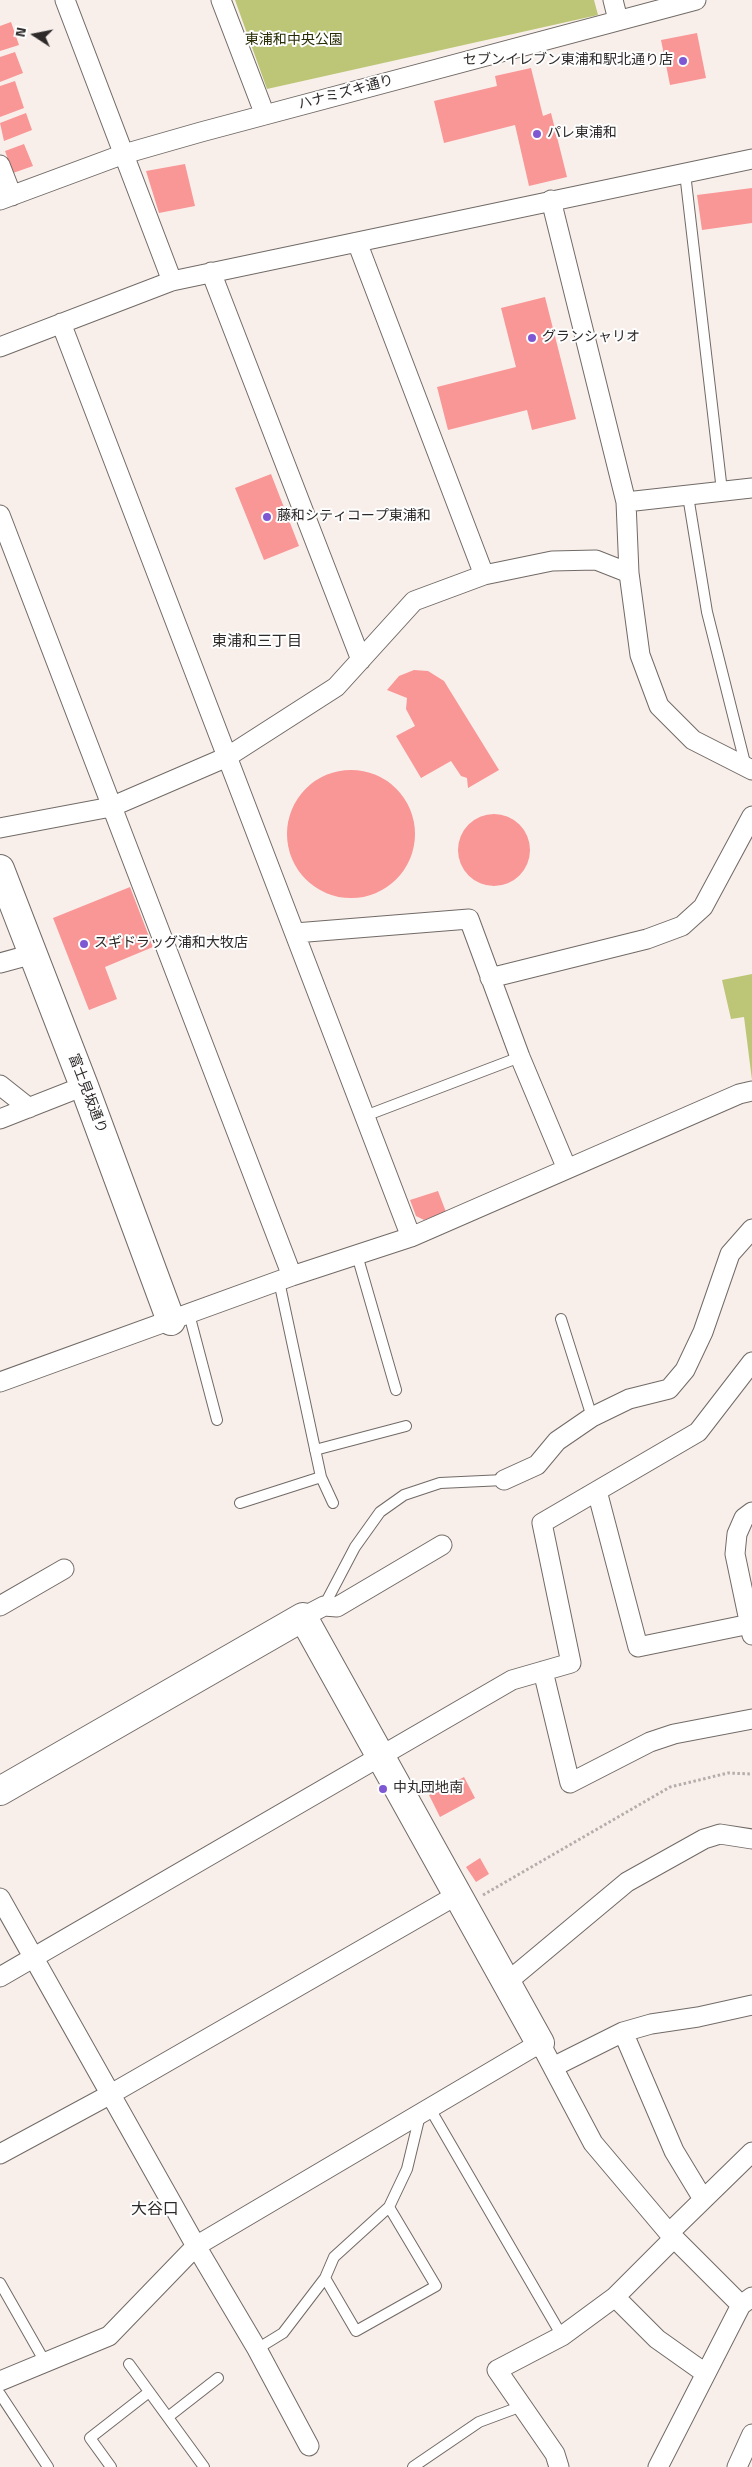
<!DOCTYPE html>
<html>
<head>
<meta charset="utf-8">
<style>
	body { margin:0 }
	#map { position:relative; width:752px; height:2467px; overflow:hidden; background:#f8efeb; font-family:"Titillium Web",sans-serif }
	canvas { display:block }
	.north { position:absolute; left:10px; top:10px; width:50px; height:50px; -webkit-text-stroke:4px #fefefe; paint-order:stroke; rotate:281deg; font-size:14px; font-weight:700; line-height:20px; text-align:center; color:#2d2a29 }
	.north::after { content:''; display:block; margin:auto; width:18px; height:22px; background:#2d2a29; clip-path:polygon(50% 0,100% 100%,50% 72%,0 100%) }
</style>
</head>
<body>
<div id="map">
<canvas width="752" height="2467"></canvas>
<div class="north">N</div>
</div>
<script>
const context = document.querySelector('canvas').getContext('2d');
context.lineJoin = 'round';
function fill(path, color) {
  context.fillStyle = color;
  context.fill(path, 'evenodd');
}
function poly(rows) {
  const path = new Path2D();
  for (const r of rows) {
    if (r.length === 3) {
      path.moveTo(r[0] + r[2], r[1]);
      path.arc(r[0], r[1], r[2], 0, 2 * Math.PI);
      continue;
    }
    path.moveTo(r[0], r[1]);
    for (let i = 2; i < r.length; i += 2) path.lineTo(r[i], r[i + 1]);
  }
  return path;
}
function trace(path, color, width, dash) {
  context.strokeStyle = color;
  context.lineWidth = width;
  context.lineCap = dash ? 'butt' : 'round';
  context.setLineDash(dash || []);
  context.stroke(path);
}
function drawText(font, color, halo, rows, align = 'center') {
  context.font = font + ' "Titillium Web","Noto Sans JP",sans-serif';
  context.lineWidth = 4;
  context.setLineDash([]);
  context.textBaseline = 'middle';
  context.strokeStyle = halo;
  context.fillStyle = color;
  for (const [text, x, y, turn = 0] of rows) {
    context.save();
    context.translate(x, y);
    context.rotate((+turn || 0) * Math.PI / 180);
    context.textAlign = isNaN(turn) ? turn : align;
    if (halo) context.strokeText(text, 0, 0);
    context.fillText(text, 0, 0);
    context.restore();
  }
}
const green = poly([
	[235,0,594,0,598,15,267,89],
	[752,974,752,1080,744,1017,731,1019,722,980]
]);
const building = poly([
	[11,22,19,45,0,51,0,26],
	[697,33,706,78,670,85,661,40],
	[15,52,23,73,0,82,0,57],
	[531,68,543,116,551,113,567,177,529,186,515,125,444,143,434,101,497,86,495,76],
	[15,81,24,108,0,117,0,86],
	[26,113,32,130,4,141,0,123],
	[24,144,33,166,13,173,5,151],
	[185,164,195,206,159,213,146,171],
	[752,188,752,223,702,230,697,195],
	[545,297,576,419,532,430,527,410,448,430,437,387,516,367,501,308],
	[271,474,299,546,264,560,235,488],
	[414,670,428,671,444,681,499,770,468,788,467,778,461,776,451,761,421,778,396,736,415,726,406,709,407,698,387,690,399,676],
	[351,834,64],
	[494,850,36],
	[130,887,153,947,105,967,117,999,89,1010,53,918],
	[438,1191,446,1212,424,1220,416,1216,410,1200],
	[464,1777,475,1798,440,1817,429,1795],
	[480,1858,489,1874,476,1882,466,1867]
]);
const path = poly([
	[483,1895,670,1787,728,1773,752,1774]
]);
const lane = poly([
	[685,173,722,491],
	[688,496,707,612,746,767],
	[365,1116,520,1057],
	[357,1255,396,1390],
	[279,1281,321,1477,333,1503],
	[189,1314,217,1420],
	[561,1319,592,1417],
	[315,1450,406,1426],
	[240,1503,321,1477],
	[324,1606,355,1547,380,1512,404,1495,440,1483,504,1480],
	[429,2107,562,2336],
	[325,2278,356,2331,436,2286,389,2207],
	[0,2283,45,2362],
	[257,2349,283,2333,325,2278,334,2257,389,2207,407,2169,420,2115],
	[129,2364,204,2467],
	[0,2394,48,2467],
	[168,2417,218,2378],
	[111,2467,90,2438,149,2392],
	[413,2467,479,2422,522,2406]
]);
const street = poly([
	[65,0,172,281],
	[221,0,265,115],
	[613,0,618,20],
	[0,165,12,196],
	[0,200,124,154,201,132,696,0],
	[551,200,626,502,629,573,640,655,659,706,693,740,752,770],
	[357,242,484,575],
	[211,272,361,660],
	[61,323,411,1237],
	[0,347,172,281,752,159],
	[626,502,752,488],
	[0,515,292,1276],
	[0,828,111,807,227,757,336,687,414,601,484,575,552,561,596,560,629,573],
	[295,933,469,919,520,1057,567,1169],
	[0,963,33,954],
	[490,978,647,939,682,926,703,907,752,816],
	[0,1085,29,1108],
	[0,1119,84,1086],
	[0,1382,292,1276,411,1237,739,1094,752,1091],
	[504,1480,537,1465,557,1441,592,1417,629,1399,669,1389,685,1370,703,1332,730,1254,752,1229],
	[597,1491,638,1647,750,1624],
	[752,1512,744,1518,737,1534,735,1554,752,1635],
	[0,1606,64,1569],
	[303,1617,324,1606,337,1607,442,1545],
	[543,1671,570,1783,650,1742,674,1734,752,1719],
	[0,1898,196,2246,257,2349,309,2446],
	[0,1977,512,1680,571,1663,542,1523,698,1432,752,1362],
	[506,1983,627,1882,704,1839,720,1834,752,1839],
	[623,2032,674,2151,703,2199],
	[553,2067,623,2032,651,2024,698,2017,752,2005],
	[0,2154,111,2094,457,1895],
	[669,2233,752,2152],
	[615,2297,657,2339,705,2373],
	[0,2381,109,2336,196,2246,540,2043,593,2143,669,2233,741,2305],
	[559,2467,555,2454,497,2370,562,2336,615,2297,674,2238],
	[658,2467,741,2305,752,2297],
	[737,2467,752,2434]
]);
const secondary = poly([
	[0,869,84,1086,171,1321],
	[0,1791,303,1617,540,2043]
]);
const markers = [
	[683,61,5,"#7d58d2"],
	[537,134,5,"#7d58d2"],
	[532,338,5,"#7d58d2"],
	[267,517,5,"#7d58d2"],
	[84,944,5,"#7d58d2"],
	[383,1789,5,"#7d58d2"]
];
const parkNames = [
	["東浦和中央公園",294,41]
];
const poiNames = [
	["セブンイレブン東浦和駅北通り店",673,61,"right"],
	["パレ東浦和",547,134],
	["グランシャリオ",542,338],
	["藤和シティコープ東浦和",277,517],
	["スギドラッグ浦和大牧店",94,944],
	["中丸団地南",393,1789]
];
const streetNames = [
	["ハナミズキ通り",346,93,-15],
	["富士見坂通り",87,1094,69]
];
const neighbourhoodNames = [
	["東浦和三丁目",257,642]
];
const quarterNames = [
	["大谷口",155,2210]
];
fill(green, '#bcc676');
fill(building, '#f99696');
trace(lane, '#716a66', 12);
trace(street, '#716a66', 21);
trace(secondary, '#716a66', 30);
trace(path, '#b4adaa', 3, [2.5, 2.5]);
trace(lane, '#fff', 10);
trace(street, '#fff', 19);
trace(secondary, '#fff', 28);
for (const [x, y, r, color] of markers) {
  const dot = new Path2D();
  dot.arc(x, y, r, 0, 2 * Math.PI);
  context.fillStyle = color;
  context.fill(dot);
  trace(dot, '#fefefe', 2);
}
drawText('14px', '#292d04', '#fefefe', parkNames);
drawText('14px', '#2d2a29', '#fefefe', poiNames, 'left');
drawText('14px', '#2d2a29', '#fefefe', streetNames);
drawText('15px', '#2d2a29', '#fefefe', neighbourhoodNames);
drawText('16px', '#2d2a29', '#fefefe', quarterNames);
</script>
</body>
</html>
